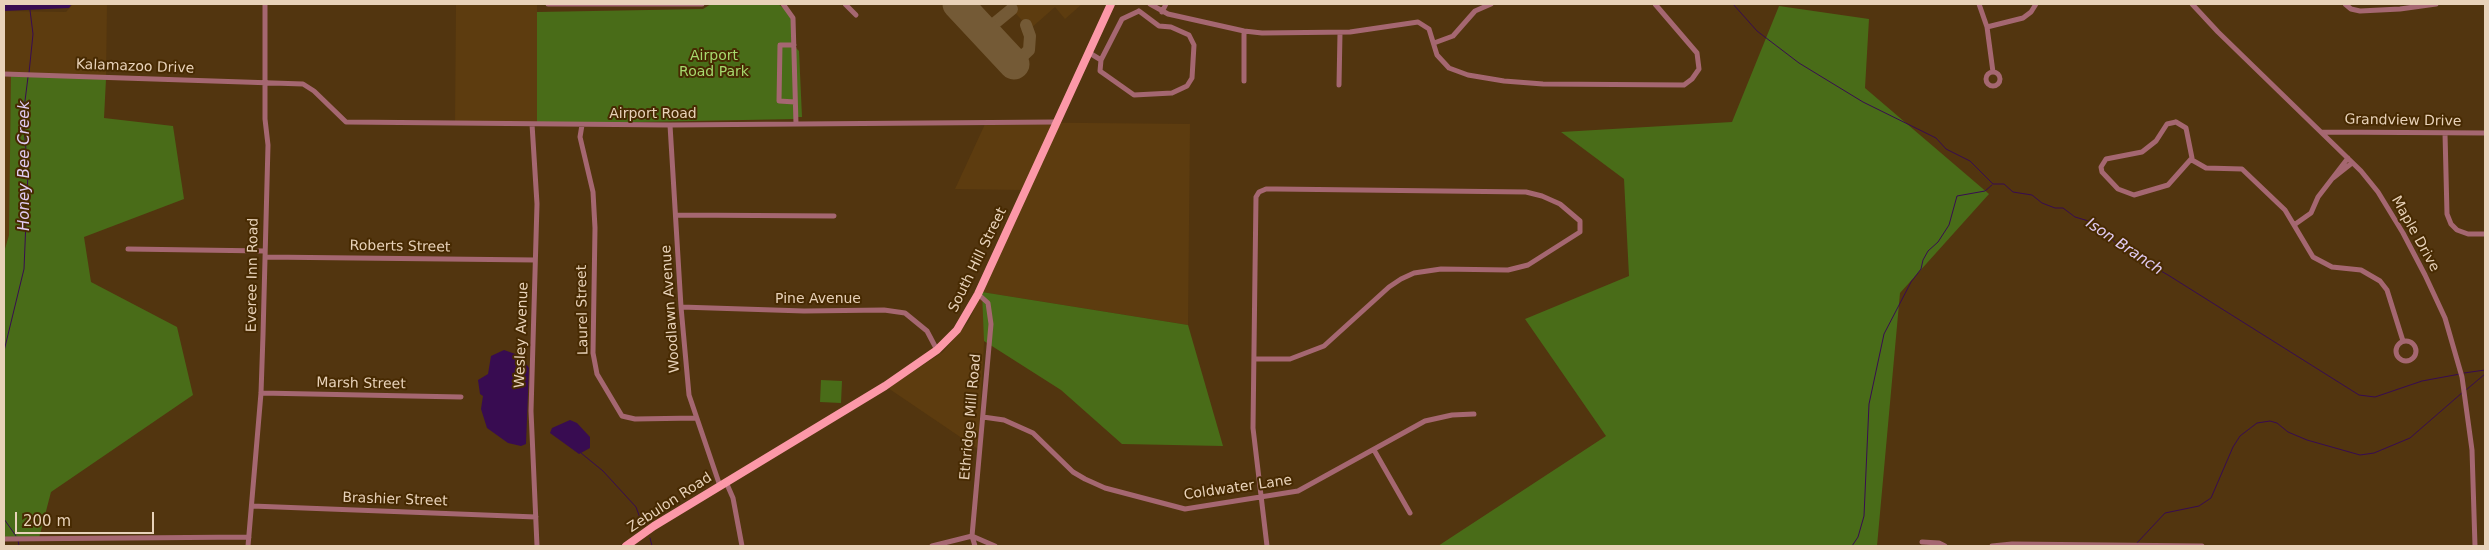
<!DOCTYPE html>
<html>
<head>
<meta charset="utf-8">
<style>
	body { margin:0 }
	#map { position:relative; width:2489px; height:550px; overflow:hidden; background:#52350f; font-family:"DejaVu Sans",sans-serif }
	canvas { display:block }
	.frame { position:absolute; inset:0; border:5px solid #e8d2b9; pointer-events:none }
	.scale { position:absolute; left:15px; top:512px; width:139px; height:22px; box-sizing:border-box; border:2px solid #e8d2b9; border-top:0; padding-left:6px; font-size:15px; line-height:18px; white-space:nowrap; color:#e8d2b9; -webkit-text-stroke:4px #472a02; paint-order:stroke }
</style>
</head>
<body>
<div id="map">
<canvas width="2489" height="550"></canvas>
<div class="frame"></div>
<div class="scale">200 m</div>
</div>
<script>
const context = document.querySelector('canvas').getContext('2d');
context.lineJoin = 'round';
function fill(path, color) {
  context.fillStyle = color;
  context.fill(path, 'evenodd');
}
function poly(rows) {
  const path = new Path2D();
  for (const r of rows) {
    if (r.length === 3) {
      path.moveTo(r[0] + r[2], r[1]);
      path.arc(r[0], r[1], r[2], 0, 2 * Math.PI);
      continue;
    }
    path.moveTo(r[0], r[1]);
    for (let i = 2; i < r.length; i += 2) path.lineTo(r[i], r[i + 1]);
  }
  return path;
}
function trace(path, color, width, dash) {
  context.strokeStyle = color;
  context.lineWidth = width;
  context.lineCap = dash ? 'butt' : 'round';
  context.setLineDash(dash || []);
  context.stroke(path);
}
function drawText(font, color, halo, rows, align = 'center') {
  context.font = font + ' "DejaVu Sans",sans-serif';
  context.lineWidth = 4;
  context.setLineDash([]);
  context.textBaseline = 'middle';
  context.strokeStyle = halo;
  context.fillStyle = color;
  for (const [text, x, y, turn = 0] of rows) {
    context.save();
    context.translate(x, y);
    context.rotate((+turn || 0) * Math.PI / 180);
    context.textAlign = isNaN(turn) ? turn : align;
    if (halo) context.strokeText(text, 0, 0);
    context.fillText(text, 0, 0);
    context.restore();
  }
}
const built = poly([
	[73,4,107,4,106,79,9,235,4,252,4,11,66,12],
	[456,4,537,4,537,124,455,124],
	[1007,4,1082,4,1065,19,1055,7,1030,29],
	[986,122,1190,124,1188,325,982,292,985,326,978,449,888,388,943,352,969,321,1025,190,955,189]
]);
const green = poly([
	[711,4,778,4,790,13,796,35,796,48,799,51,802,117,796,117,796,119,537,124,537,12,703,9],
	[1779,6,1869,19,1865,88,1989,194,1900,293,1877,546,1438,546,1606,436,1525,319,1629,276,1624,179,1561,132,1732,122],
	[11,74,106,79,104,118,173,126,184,199,84,237,91,282,177,327,193,395,51,492,39,538,4,538,4,252,9,235],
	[982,292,1188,325,1223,446,1122,444,1061,390,984,341],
	[821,380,842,381,841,403,820,402]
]);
const water = poly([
	[4,4,72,4,69,8,4,11],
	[504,350,521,356,529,368,526,444,521,446,508,443,487,428,481,409,483,396,480,394,478,380,488,374,491,356],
	[570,420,577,423,590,437,590,448,579,454,550,433,552,428]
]);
const stream = poly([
	[1733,4,1757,31,1799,63,1863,102,1936,138,1946,149,1970,161,1993,184,2004,184,2013,192,2032,195,2042,203,2055,208,2063,208,2075,217,2092,222,2124,250,2168,275,2359,395,2375,397,2422,381,2460,374],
	[29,73,33,34,30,10],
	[4,351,24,269,28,172,23,117,28,77],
	[2464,373,2485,370],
	[2466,390,2485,374],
	[581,453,603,471,636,507,643,526],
	[4,519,16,536],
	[650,538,652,546],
	[18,540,19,546],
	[2136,544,2165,513,2199,506,2211,498,2233,447,2240,436,2257,423,2270,421,2277,423,2288,432,2307,440,2360,455,2374,453,2410,438,2463,392],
	[1852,546,1858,537,1864,516,1869,404,1884,334,1911,282,1921,269,1923,260,1928,251,1938,242,1949,225,1957,196,1985,191,1992,185]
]);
const taxiway = poly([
	[984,32,1012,9],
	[1014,64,1029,50,1030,36,1026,25]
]);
const runway = poly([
	[958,4,1014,64]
]);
const minor = poly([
	[548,4,702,4],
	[783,4,793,18,796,124],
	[845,4,856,15],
	[1150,4,1168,14,1244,31,1262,33,1350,32,1418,22,1429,29,1437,55,1449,68,1468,75,1504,81,1543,84,1684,85,1692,79,1699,69,1697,53,1655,4],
	[1979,4,1987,27,1993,72],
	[2192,4,2218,32,2361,171,2378,192,2403,233,2425,275,2445,318,2462,377,2472,450,2475,546],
	[2345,4,2351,9,2360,11,2400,9,2436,4],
	[1139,11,1159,26,1171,27,1189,35,1194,45,1192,78,1187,86,1172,93,1134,95,1100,71,1101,60,1122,19,1139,11],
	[1162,12,1166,4],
	[1987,27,2023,18,2031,12,2036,4],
	[1434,43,1453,36,1475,11,1491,4],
	[794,45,780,45,779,101,795,102],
	[1088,52,1101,60],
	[1993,79,7],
	[4,74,303,84,314,91,346,122,670,125,1055,122],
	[1244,81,1244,31],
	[1339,85,1340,33],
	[2176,122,2186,128,2192,158,2168,185,2134,195,2118,189,2102,172,2101,167,2106,159,2142,152,2156,141,2167,124,2176,122],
	[532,124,537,204,531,411,537,546],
	[582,125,580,137,593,192,595,228,593,353,597,374,622,416,635,419,696,418],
	[670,125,681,307,689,395,720,486],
	[2321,132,2485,133],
	[2445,133,2447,214,2451,224,2457,230,2468,234,2485,234],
	[2192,160,2206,168,2242,169,2285,210,2313,257,2332,267,2361,270,2380,281,2387,290,2403,341],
	[2333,178,2352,163],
	[677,215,834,216],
	[2294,225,2311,213,2318,197,2348,158],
	[128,249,265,251],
	[265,257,535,260],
	[681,307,804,311,884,310,905,313,927,331,937,350],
	[2406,351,10],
	[1254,359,1290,359,1324,346,1389,287,1401,279,1414,273,1441,269,1508,270,1528,265,1580,232,1580,221,1560,204,1542,196,1526,192,1276,189,1266,189,1259,192,1256,197,1255,271,1253,428,1267,546],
	[261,393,461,397],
	[983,417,1004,420,1033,433,1073,472,1085,479,1105,488,1185,509,1298,491,1425,421,1452,415,1474,414],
	[1374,450,1410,513],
	[726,482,733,498,742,546],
	[252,506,536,517],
	[4,539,249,537],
	[1922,542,1939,543,1945,546],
	[248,546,261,393,263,335,268,145,265,119,265,4],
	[932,546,972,536,995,546],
	[975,546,972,536,991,324,988,303,978,294],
	[1992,546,2012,544,2202,546]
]);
const primary = poly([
	[626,546,654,526,885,386,937,350,957,330,978,294,1111,4]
]);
const parkNames = [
	["Airport",714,56],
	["Road Park",714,72]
];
const streetNames = [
	["Kalamazoo Drive",135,67,2],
	["Airport Road",653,114],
	["Grandview Drive",2403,121,1],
	["Maple Drive",2415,234,61],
	["Roberts Street",400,247,1],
	["South Hill Street",978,260,-64],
	["Everee Inn Road",253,275,-89],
	["Pine Avenue",818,299],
	["Woodlawn Avenue",671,309,-94],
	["Laurel Street",583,310,-91],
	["Wesley Avenue",522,335,-88],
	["Marsh Street",361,384,1],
	["Ethridge Mill Road",971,417,-85],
	["Coldwater Lane",1238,488,-8],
	["Brashier Street",395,500,2],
	["Zebulon Road",670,503,-33]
];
const waterNames = [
	["Honey Bee Creek",25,166,-90],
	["Ison Branch",2124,247,34]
];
fill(built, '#5d3c0f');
fill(green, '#496c18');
fill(water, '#380c51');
trace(stream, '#380c51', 1);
trace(taxiway, '#745a36', 12);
trace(runway, '#745a36', 31);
trace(minor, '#a56771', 5);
trace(primary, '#fc98a8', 8);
drawText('14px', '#a6d96d', '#472a02', parkNames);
drawText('14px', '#e8d2b9', '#472a02', streetNames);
drawText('italic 15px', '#e2ccf4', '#472a02', waterNames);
</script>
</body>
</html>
